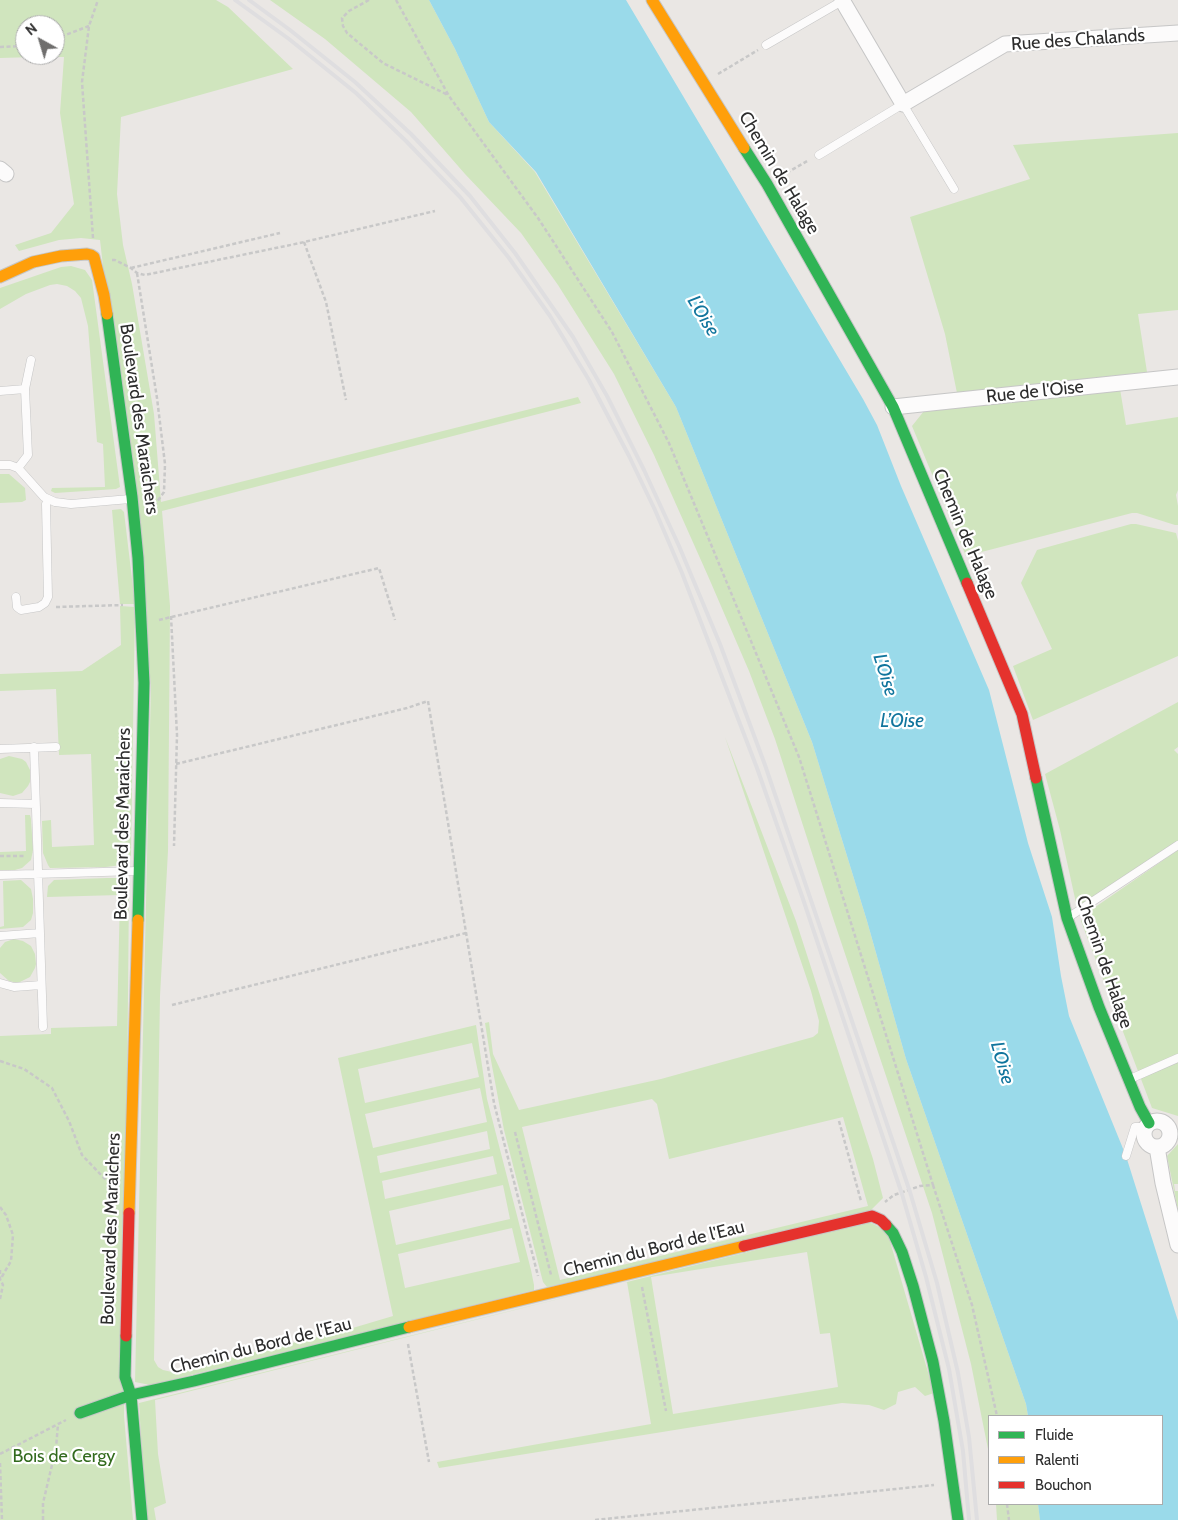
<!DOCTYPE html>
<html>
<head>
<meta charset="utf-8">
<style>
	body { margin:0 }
	#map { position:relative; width:1178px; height:1520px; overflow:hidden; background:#eae7e4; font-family:Cabin,sans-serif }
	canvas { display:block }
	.legend { position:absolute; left:988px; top:1415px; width:175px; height:90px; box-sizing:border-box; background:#fff; border:1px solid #ababab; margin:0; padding:6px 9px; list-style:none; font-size:15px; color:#2d2d2d }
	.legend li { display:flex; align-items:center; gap:10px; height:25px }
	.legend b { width:25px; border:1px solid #ababab }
	.north { position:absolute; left:15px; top:15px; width:50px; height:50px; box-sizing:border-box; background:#fff; border:1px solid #ababab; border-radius:50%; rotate:321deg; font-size:14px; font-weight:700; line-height:20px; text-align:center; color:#2d2d2d }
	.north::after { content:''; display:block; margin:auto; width:18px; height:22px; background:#6f6e6d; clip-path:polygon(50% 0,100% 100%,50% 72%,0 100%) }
</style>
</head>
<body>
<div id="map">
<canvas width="1178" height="1520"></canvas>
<ul class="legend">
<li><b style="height:6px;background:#30b455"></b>Fluide</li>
<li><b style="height:6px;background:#ff9f0a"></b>Ralenti</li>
<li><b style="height:6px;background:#e5322d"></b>Bouchon</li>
</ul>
<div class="north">N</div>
</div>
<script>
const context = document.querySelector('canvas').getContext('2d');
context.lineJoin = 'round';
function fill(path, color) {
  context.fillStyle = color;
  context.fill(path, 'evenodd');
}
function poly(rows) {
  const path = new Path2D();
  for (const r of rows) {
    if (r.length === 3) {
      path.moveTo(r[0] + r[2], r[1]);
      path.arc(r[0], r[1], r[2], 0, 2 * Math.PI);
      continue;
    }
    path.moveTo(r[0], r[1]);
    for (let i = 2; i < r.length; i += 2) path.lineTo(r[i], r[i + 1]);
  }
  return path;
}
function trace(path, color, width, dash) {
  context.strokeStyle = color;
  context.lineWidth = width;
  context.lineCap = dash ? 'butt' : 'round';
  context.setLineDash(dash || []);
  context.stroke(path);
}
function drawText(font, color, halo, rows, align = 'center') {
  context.font = font + ' Cabin,sans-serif';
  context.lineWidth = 4.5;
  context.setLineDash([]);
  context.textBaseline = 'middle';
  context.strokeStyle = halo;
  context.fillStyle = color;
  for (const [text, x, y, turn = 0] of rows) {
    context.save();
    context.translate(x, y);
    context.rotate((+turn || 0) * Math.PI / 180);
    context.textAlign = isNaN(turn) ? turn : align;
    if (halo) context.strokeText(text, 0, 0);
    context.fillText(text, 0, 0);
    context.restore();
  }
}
const green = poly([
	[0,0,216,0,228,7,293,69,121,117,117,194,123,245,132,284,154,414,161,502,578,397,581,403,162,511,170,606,168,851,160,996,154,1360,158,1367,163,1370,172,1372,346,1330,393,1316,338,1058,476,1025,487,1099,531,1270,534,1285,534,1290,150,1385,135,1382,151,685,100,240,81,238,59,240,19,251,15,245,51,233,74,204,60,113,64,57,34,57,0,58],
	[25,25,55,25,55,55,25,55],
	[472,1043,479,1077,365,1103,358,1069],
	[480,1088,487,1122,373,1148,365,1114],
	[487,1131,490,1149,380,1173,377,1156],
	[493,1156,497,1174,385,1199,382,1181],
	[503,1185,510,1219,396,1245,389,1211],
	[512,1228,520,1262,405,1288,398,1254],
	[270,0,429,0,455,49,489,122,535,172,676,407,812,742,867,921,906,1059,1026,1404,1028,1416,989,1416,989,1454,971,1364,932,1213,832,915,775,739,749,671,708,576,654,455,614,374,558,285,521,233,465,174,411,112,325,39],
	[1178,133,1178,310,1138,314,1147,372,957,393,945,334,910,217,1030,179,1013,145],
	[71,266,85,270,92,280,120,487,116,489,55,493,51,491,52,488,105,487,103,444,97,442,88,326,81,298,75,291,67,286,57,284,50,285,26,294,0,309,0,288,61,267],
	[1120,389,1126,425,1178,417,1178,490,1176,495,1178,506,1178,525,1175,525,1137,513,1132,513,966,556,912,426,924,411],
	[0,474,9,474,25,488,26,500,22,502,0,503],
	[121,509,124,512,135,604,120,604,112,510],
	[1131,524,1136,524,1176,533,1178,541,1178,656,1033,720,1013,666,1052,649,1021,583,1037,550],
	[120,606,135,607,131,855,127,861,121,865,106,867,50,868,48,865,43,853,42,821,51,820,52,847,94,845,91,754,59,755,56,689,0,691,0,674,82,671,121,645],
	[1178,702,1178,747,1174,750,1178,754,1178,842,1083,905,1081,903,1076,903,1060,830,1045,774],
	[725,737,796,921,873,1159,883,1198,870,1211,547,1287,543,1282,504,1130,490,1055,485,1023,489,1022,493,1054,519,1110,661,1079,813,1037,818,1033,819,1021,811,991],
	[652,1099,657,1104,669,1159,843,1117,868,1206,560,1280,522,1127],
	[9,756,22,759,26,762,30,770,30,782,28,786,22,793,13,796,0,793,0,759],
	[25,815,30,815,31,819,33,850,31,860,22,868,15,870,0,870,0,852,26,851],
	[1178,850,1178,1116,1152,1108,1081,921,1087,915,1088,912],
	[107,878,118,878,123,880,129,888,124,1416,133,1520,0,1520,0,1036,51,1034,51,1028,117,1026,120,895,47,897,48,886,54,880],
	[3,881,21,880,31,889,33,899,33,913,31,920,23,927,0,929,0,927,4,926],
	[14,939,23,941,31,946,35,954,36,964,35,968,30,977,18,983,9,981,0,973,0,948,5,942],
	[1178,1144,1178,1184,1174,1184,1175,1191,1178,1191,1178,1210,1167,1156],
	[869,1222,887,1231,934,1393,925,1396,915,1387,898,1392,896,1404,884,1410,869,1405,842,1403,439,1468,437,1462,651,1424,627,1282,155,1400,158,1454,166,1503,154,1508,156,1520,146,1520,139,1403],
	[807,1252,820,1334,830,1333,838,1387,673,1414,651,1277],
	[996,1504,1038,1504,1040,1520,997,1520]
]);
const water = poly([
	[429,0,626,0,863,399,877,425,901,486,989,690,1028,843,1052,917,1061,976,1069,1016,1126,1156,1178,1321,1178,1520,1040,1520,1038,1504,1162,1504,1162,1416,1028,1416,1026,1404,906,1059,867,921,812,742,676,407,536,172,489,122,455,49]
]);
const path = poly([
	[369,0,349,11,342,18,343,26,347,33,383,63,448,95],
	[396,0,449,96,538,218,612,332,669,443,799,757,933,1185,920,1186,894,1195,885,1202],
	[55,39,89,26],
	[0,47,25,46],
	[718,74,758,50],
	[781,176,809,160],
	[93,238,82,82,89,26,98,0],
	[304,242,326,302,346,400],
	[112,260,115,260,131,268,137,273,145,275,300,243,435,211],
	[131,268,280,233],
	[137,273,157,398,165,464,164,492,151,510],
	[56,607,123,605],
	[171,616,177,735,174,846],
	[159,620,379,568,395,620],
	[176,764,407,708,428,701,494,1103,538,1276],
	[0,856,26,856],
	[172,1005,466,933],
	[0,1061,24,1069,52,1088,69,1121,82,1155,104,1178,114,1185],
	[839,1121,861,1201],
	[515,1132,551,1275],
	[933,1185,972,1305,997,1416],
	[0,1207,6,1215,13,1235,11,1261,0,1280],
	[0,1270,0,1279,3,1285,0,1299],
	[642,1287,666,1411],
	[408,1344,429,1462],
	[0,1454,66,1420],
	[0,1463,2,1520],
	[1007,1504,1009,1520],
	[43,1520,43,1503,56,1448,58,1424],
	[595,1520,934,1485]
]);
const lane = poly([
	[766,45,842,1],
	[819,155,903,104,954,189],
	[0,391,25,389],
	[0,465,10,465,18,468,44,497,55,502,71,504,130,499],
	[18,468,28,455,25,389,31,360],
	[16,597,17,607,21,610,39,607,45,603,48,597,46,504,48,500],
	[34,747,43,1027],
	[0,749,56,747],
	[0,803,35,804],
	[0,875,137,871],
	[1069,917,1178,845],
	[0,936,40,933],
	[0,983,14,987,41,985],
	[1130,1079,1178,1058],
	[1126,1156,1135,1127,1146,1127]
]);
const street = poly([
	[842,0,903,104,1005,44,1178,33],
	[0,169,6,174],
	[893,407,1178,377],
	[1157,1134,13],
	[1157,1147,1163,1183,1178,1245]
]);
const fast = poly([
	[744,148,767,184,893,407,967,583],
	[107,314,132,497,138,558,144,683,138,920],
	[1036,778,1067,918,1099,1007,1140,1107,1149,1123],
	[886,1225,893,1233,902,1252,913,1286,933,1362,944,1421,958,1520],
	[126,1336,125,1377,131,1395,142,1520],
	[80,1413,131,1395,194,1381,409,1327]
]);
const slow = poly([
	[652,0,744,148],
	[0,277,33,262,61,256,87,254,91,255,94,257,104,295,107,314],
	[129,1213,138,920],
	[409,1327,744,1246]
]);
const jam = poly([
	[967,583,1022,714,1036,778],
	[744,1246,872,1216,881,1220,886,1225],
	[126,1336,129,1213]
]);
const rail = poly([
	[235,0,289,39,356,93,406,141,460,197,509,258,550,316,589,380,629,456,655,510,682,573,757,768,803,899,902,1194,926,1277,949,1369,963,1451,969,1520],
	[249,0,290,30,355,82,411,134,470,196,515,253,573,337,607,396,644,470,679,546,720,644,765,765,910,1192,937,1283,958,1373,969,1437,977,1520]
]);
const streetNames = [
	["Rue des Chalands",1078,40,-4],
	["Chemin de Halage",779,173,59],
	["Rue de l'Oise",1035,392,-6],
	["Boulevard des Maraichers",139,419,82],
	["Chemin de Halage",965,534,67],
	["Boulevard des Maraichers",123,824,-89],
	["Chemin de Halage",1104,962,71],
	["Boulevard des Maraichers",111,1229,-88],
	["Chemin du Bord de l'Eau",654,1249,-14],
	["Chemin du Bord de l'Eau",261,1346,-14]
];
const parkNames = [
	["Bois de Cergy",64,1457]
];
const waterNames = [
	["L'Oise",703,316,59],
	["L'Oise",885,675,73],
	["L’Oise",902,721],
	["L'Oise",1002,1063,74]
];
fill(green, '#d0e5be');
fill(water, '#9adaea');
trace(lane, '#c6c6c6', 9);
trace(street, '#c6c6c6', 17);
trace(fast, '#c6c6c6', 13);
trace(slow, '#c6c6c6', 13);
trace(jam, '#c6c6c6', 13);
trace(path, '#c8c8c8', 2.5, [4, 2.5]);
trace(lane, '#fcfbfb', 8);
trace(street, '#fcfbfb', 15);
trace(fast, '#30b455', 11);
trace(slow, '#ff9f0a', 11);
trace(jam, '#e5322d', 11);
trace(rail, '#dfdee0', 4);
drawText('18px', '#2d2d2d', '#fff', streetNames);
drawText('18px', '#326a1d', '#fff', parkNames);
drawText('italic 19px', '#11759d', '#fff', waterNames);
</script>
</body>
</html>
